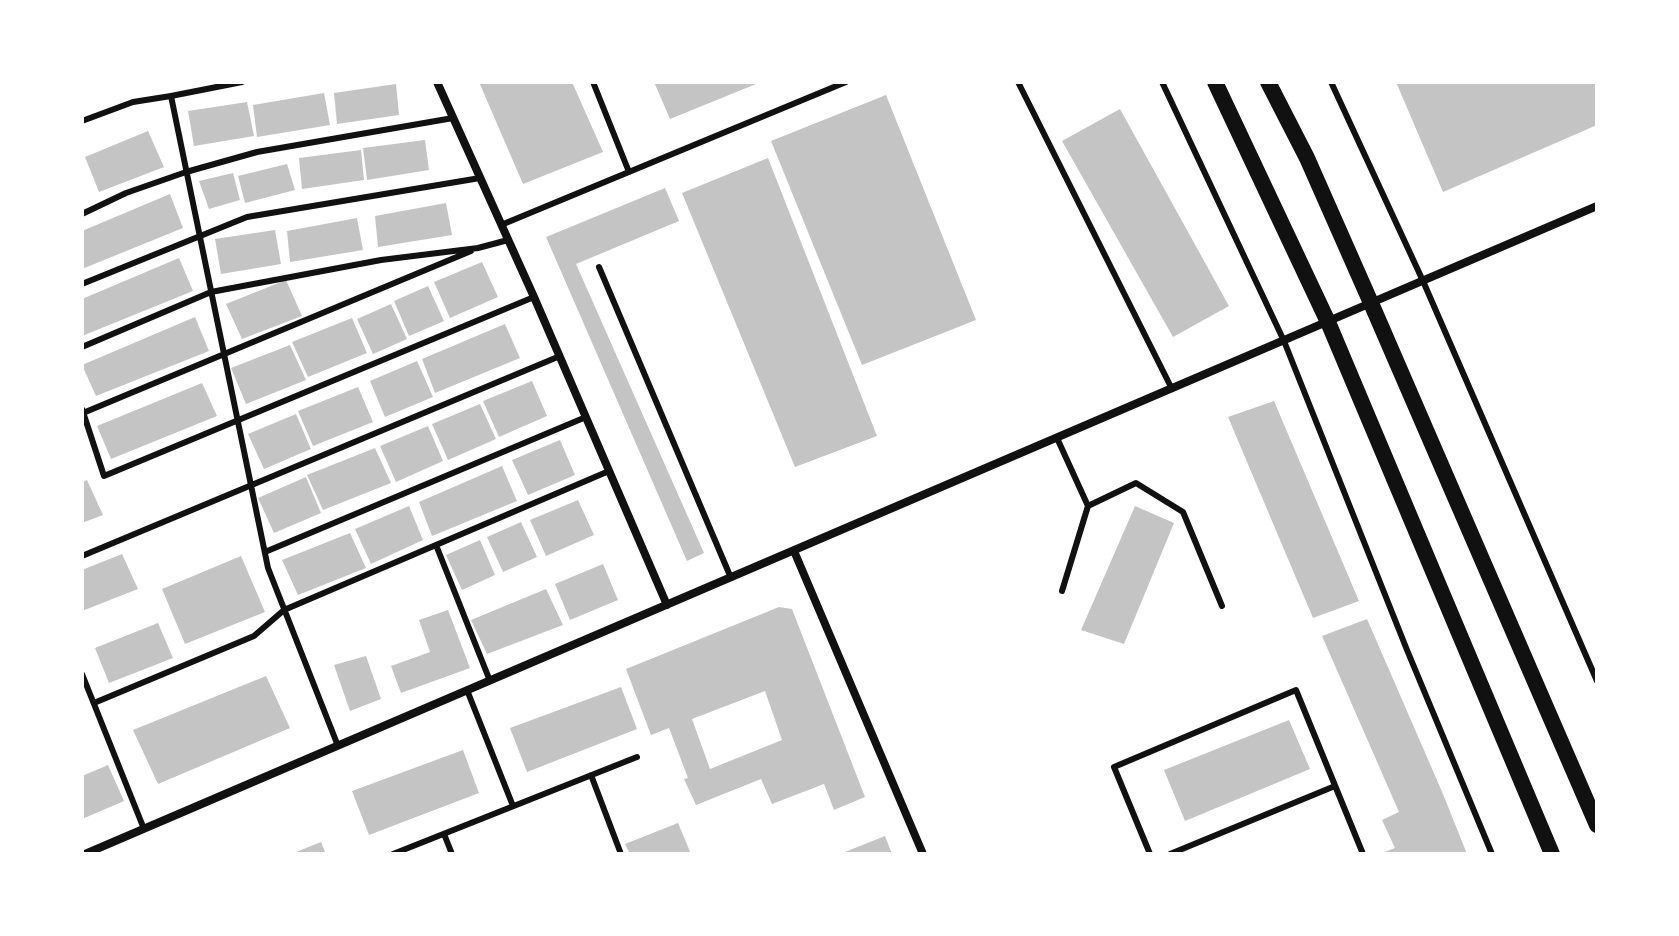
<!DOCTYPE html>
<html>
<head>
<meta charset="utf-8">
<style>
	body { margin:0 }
	#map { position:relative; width:1679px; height:936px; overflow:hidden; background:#fff; font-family:"Libre Baskerville",serif }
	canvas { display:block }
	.frame { position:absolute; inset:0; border:84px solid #fff; pointer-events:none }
</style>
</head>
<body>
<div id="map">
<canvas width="1679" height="936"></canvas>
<div class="frame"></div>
</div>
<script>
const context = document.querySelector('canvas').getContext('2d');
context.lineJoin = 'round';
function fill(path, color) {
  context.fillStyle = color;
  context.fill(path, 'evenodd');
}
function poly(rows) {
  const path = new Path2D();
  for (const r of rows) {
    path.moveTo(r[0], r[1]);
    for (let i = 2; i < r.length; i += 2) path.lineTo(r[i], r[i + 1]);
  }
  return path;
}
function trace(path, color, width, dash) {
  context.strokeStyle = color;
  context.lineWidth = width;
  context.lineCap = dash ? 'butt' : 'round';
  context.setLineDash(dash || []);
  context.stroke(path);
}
const building = poly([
	[479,82,572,82,603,152,523,184],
	[654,82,761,82,670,119],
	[1396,82,1485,82,1486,84,1493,82,1597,82,1597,125,1443,192],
	[396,84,399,115,337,124,334,93],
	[324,93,330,125,257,137,253,105],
	[886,95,976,320,862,365,771,141],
	[247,102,254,136,194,146,188,111],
	[1120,109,1229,306,1173,337,1062,141],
	[148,131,164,167,99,192,85,157],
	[425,140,429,170,367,180,363,148],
	[361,150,364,180,302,189,299,158],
	[768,158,877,436,795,467,682,193],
	[287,164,295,190,245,203,238,176],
	[233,173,240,200,209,209,199,181],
	[665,188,679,221,576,264,704,553,687,561,546,237],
	[170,194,183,228,82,269,82,231],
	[446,203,452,235,378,247,375,216],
	[357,218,363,250,290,262,287,231],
	[275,230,281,264,221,274,215,239],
	[179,258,193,291,82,336,82,299],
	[482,262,498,297,450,318,434,282],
	[286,280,302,316,242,339,226,304],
	[428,286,444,321,409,336,394,301],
	[391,304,407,339,373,354,357,319],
	[195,317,209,351,96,396,82,365],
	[352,318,367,353,308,377,292,342],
	[505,324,520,358,435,393,422,359],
	[290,345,306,380,246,404,231,368],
	[417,361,433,397,385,417,370,381],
	[532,381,547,416,499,437,483,401],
	[202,383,217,416,111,459,97,426],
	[358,387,373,422,313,446,298,411],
	[1274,401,1359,601,1313,618,1228,417],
	[480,404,496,439,448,460,432,424],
	[296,414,311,449,264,469,248,434],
	[428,426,443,461,396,482,380,446],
	[560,440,575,475,528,495,512,460],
	[375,448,391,483,323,510,307,475],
	[502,466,517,501,432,536,419,502],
	[306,477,321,513,274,533,258,498],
	[87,480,103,515,82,523,82,482],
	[578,500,594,535,546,556,530,520],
	[409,506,423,540,371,564,355,529],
	[1135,506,1174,523,1124,644,1081,630],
	[521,522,537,557,503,572,487,537],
	[350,533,366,568,298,595,282,560],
	[480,540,495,575,462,590,446,555],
	[122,554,138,589,82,611,82,570],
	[241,556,265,612,185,644,162,589],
	[603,564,618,600,570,620,555,584],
	[546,589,563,625,487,654,471,620],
	[779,607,792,609,865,797,834,810,824,784,772,804,761,779,696,805,684,779,688,778,669,728,651,735,626,669],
	[765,691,782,740,710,769,692,719],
	[448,610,470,668,401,693,391,666,430,652,419,620],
	[1367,619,1443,794,1467,854,1379,854,1395,848,1382,820,1399,812,1322,636],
	[158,623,173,658,109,683,95,648],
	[366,656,381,699,350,711,334,665],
	[266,676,290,728,158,784,133,730],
	[621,687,637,729,527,772,510,728],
	[1289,720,1310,769,1185,821,1164,770],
	[463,750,479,793,369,835,352,791],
	[108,765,124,801,82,819,82,776],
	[678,823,691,854,630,854,625,844],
	[885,836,892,854,840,854],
	[321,842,326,854,291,854]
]);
const service = poly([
	[593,82,629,172],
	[1018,82,1172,389],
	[1162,82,1284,341,1407,650,1492,854],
	[1331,82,1423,281,1597,681],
	[171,96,242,82],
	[82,121,133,102,171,96,268,568,338,746],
	[82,214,126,193,186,172,257,152,453,118],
	[501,225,846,82],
	[599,267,731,578],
	[82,284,247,217,480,178],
	[82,347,211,292,381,260,478,248,508,240],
	[82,409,104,476,534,297],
	[83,413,471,251],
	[1057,438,1088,506,1136,483,1183,512,1222,606],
	[436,545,490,681],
	[265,552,586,417],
	[82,556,560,356],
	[1062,591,1088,506],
	[82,674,144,829],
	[467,690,513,806],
	[94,703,254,636,284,610,609,471],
	[591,775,621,854],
	[444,834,452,854],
	[393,854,637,757],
	[1150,854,1114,767,1296,690,1363,854],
	[1170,854,1335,786]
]);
const minor = poly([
	[437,82,534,297,667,605],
	[794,551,923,854],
	[85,854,1597,206]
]);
const secondary = poly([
	[1215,82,1328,322,1552,854],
	[1268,82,1307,158,1371,303,1597,825]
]);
fill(building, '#c4c4c4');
trace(service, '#111', 6);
trace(minor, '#111', 8);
trace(secondary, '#111', 16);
</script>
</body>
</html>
